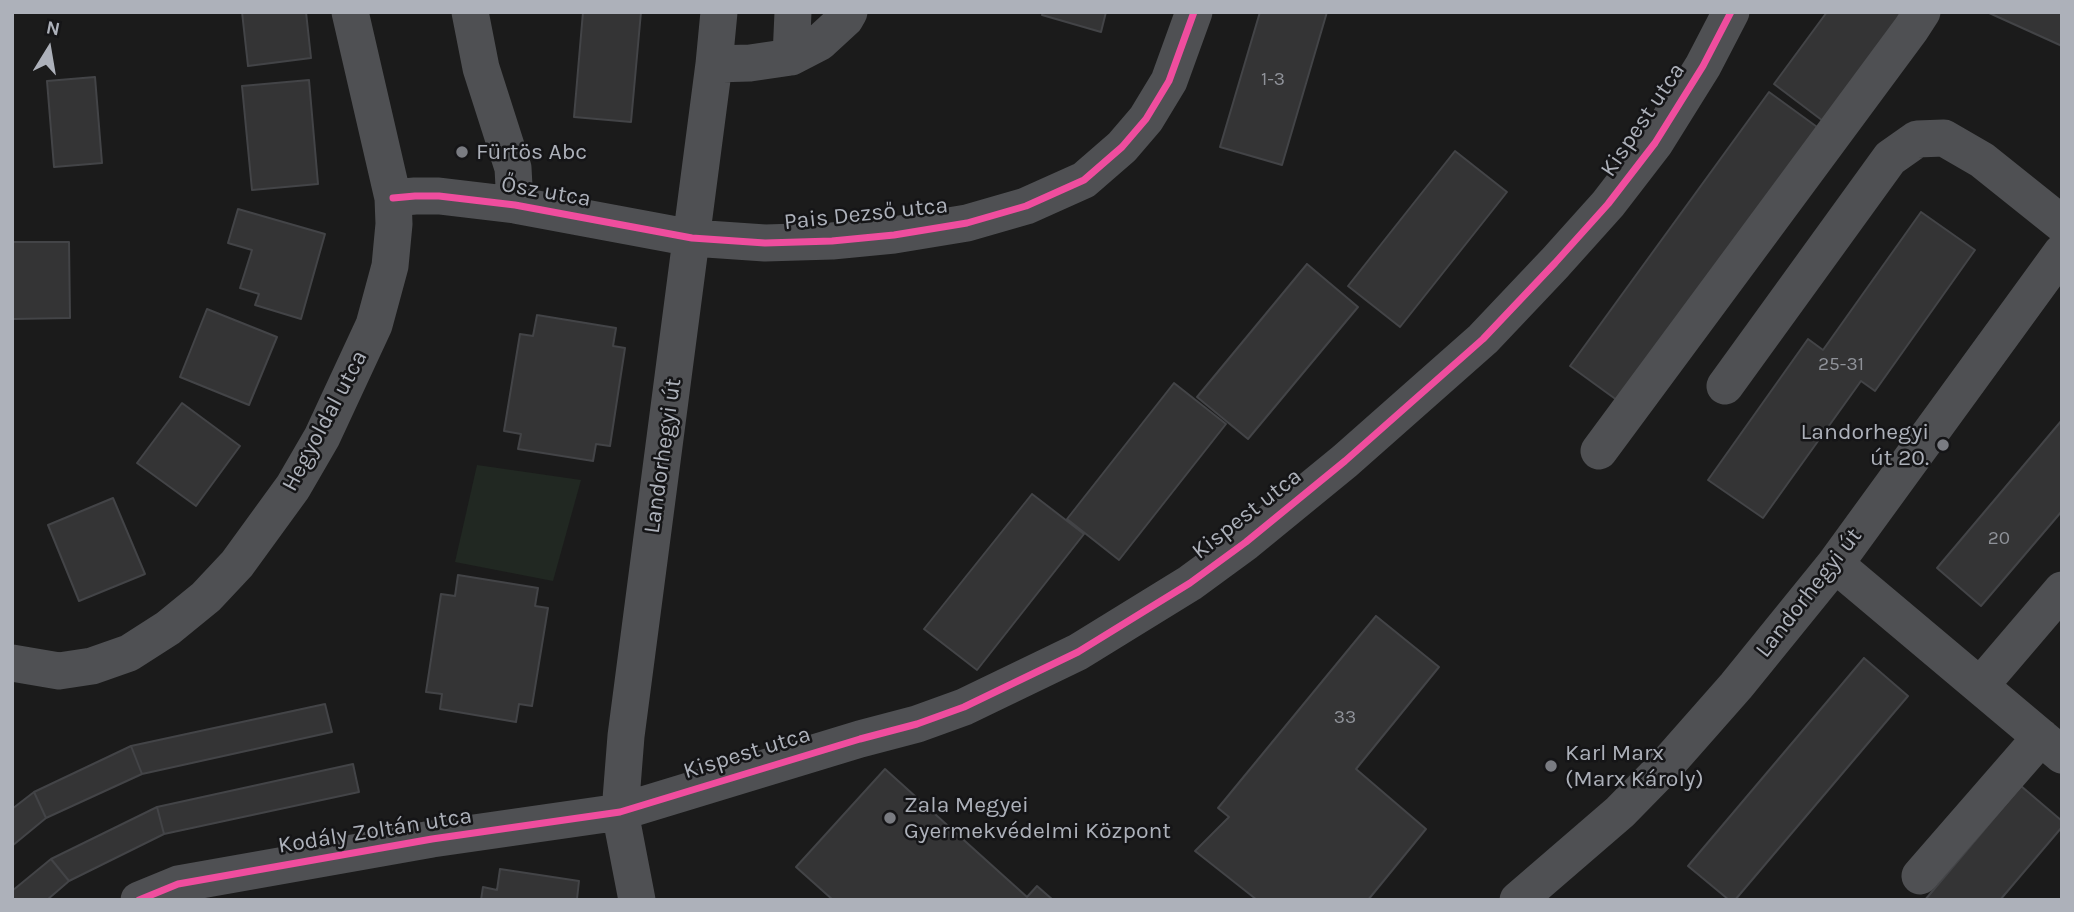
<!DOCTYPE html>
<html>
<head>
<meta charset="utf-8">
<style>
	body { margin:0 }
	#map { position:relative; width:2074px; height:912px; overflow:hidden; background:#1b1b1b; font-family:Karla,sans-serif }
	canvas { display:block }
	.frame { position:absolute; inset:0; border:14px solid #adb1ba; pointer-events:none }
	.north { position:absolute; left:14px; top:14px; width:70px; height:70px; -webkit-text-stroke:5px #151517; paint-order:stroke; rotate:11deg; font-size:19px; font-weight:700; line-height:28px; text-align:center; color:#adb1ba }
	.north::after { content:''; display:block; margin:auto; width:24px; height:32px; background:#adb1ba; clip-path:polygon(50% 0,100% 100%,50% 72%,0 100%) }
</style>
</head>
<body>
<div id="map">
<canvas width="2074" height="912"></canvas>
<div class="frame"></div>
<div class="north">N</div>
</div>
<script>
const context = document.querySelector('canvas').getContext('2d');
context.lineJoin = 'round';
function fill(path, color) {
  context.fillStyle = color;
  context.fill(path, 'evenodd');
}
function poly(rows) {
  const path = new Path2D();
  for (const r of rows) {
    path.moveTo(r[0], r[1]);
    for (let i = 2; i < r.length; i += 2) path.lineTo(r[i], r[i + 1]);
  }
  return path;
}
function trace(path, color, width, dash) {
  context.strokeStyle = color;
  context.lineWidth = width;
  context.lineCap = dash ? 'butt' : 'round';
  context.setLineDash(dash || []);
  context.stroke(path);
}
function drawText(font, color, halo, rows, align = 'center') {
  context.font = font + ' Karla,sans-serif';
  context.lineWidth = 5;
  context.setLineDash([]);
  context.textBaseline = 'middle';
  context.strokeStyle = halo;
  context.fillStyle = color;
  for (const [text, x, y, turn = 0] of rows) {
    context.save();
    context.translate(x, y);
    context.rotate((+turn || 0) * Math.PI / 180);
    context.textAlign = isNaN(turn) ? turn : align;
    if (halo) context.strokeText(text, 0, 0);
    context.fillText(text, 0, 0);
    context.restore();
  }
}
const green = poly([
	[477,465,581,480,553,581,455,562]
]);
const building = poly([
	[242,12,306,12,311,58,248,66,242,12],
	[583,12,641,12,631,122,574,117,583,12],
	[1043,12,1106,12,1101,32,1042,15,1043,12],
	[1260,12,1327,12,1282,165,1220,147,1260,12],
	[1827,12,1904,12,1823,121,1774,84,1827,12],
	[1987,12,2062,12,2062,46,1987,12],
	[95,77,102,163,54,167,47,81,95,77],
	[309,80,318,184,252,190,242,86,309,80],
	[1769,92,1824,132,1625,406,1570,366,1769,92],
	[1455,151,1507,192,1400,327,1348,286,1455,151],
	[238,209,325,234,301,319,255,305,259,294,240,288,252,250,228,243,238,209],
	[1921,212,1975,250,1875,391,1861,381,1763,518,1708,480,1808,339,1823,350,1921,212],
	[12,242,69,242,70,318,12,319,12,242],
	[1307,264,1358,307,1248,439,1197,397,1307,264],
	[207,309,277,337,249,405,180,377,207,309],
	[537,315,616,328,613,346,625,348,610,446,596,444,593,461,518,449,521,434,504,431,520,334,533,336,537,315],
	[1174,383,1226,424,1119,560,1067,519,1174,383],
	[182,403,240,446,196,506,137,463,182,403],
	[2062,420,2062,511,1981,606,1937,568,2062,420],
	[1032,494,1084,534,977,670,924,629,1032,494],
	[113,498,145,574,79,601,48,525,113,498],
	[458,575,538,588,535,606,548,608,532,706,519,704,516,722,440,709,442,694,426,692,441,594,455,596,458,575],
	[1376,616,1439,667,1356,769,1426,829,1368,900,1257,900,1195,851,1229,817,1218,808,1376,616],
	[1864,658,1908,696,1735,900,1729,900,1688,866,1864,658],
	[325,704,332,732,142,774,131,746,325,704],
	[131,746,142,774,46,818,34,792,131,746],
	[353,764,359,792,164,834,157,807,353,764],
	[885,769,1027,897,1037,886,1053,900,833,900,796,867,885,769],
	[2021,786,2062,821,2062,827,2000,900,1925,900,2021,786],
	[34,792,46,818,12,846,12,809,34,792],
	[157,807,164,834,69,881,51,859,157,807],
	[51,859,69,881,47,900,12,900,12,891,51,859],
	[500,869,579,881,577,899,579,900,481,900,483,887,497,890,500,869]
]);
const minor = poly([
	[470,12,481,68,513,168,515,205],
	[791,57,793,12],
	[714,64,750,63,791,57,820,42,845,19,849,12],
	[393,198,415,196,439,196,515,205,692,238,765,243,832,241,894,235,967,223,1026,206,1084,180,1122,147,1146,119,1169,81,1194,12],
	[1725,386,1890,158,1917,139,1944,138,1982,160,2062,224],
	[1599,451,1911,29,1922,12],
	[1835,564,2062,755],
	[12,663,59,671,92,666,129,653,168,628,206,597,237,564,293,487,322,437,374,325,390,266,394,224,393,198,350,12],
	[1980,686,2062,590],
	[1920,876,2041,737],
	[139,900,178,884,432,839,620,812,860,739,917,724,964,707,1078,652,1190,583,1246,542,1345,461,1483,339,1555,263,1608,204,1655,143,1703,66,1731,12],
	[637,900,620,812,626,736,714,64,719,12],
	[1518,900,1620,812,1669,762,1736,686,1835,564,2062,252]
]);
const cycleway = poly([
	[393,198,415,196,439,196,515,205,692,238,765,243,832,241,894,235,967,223,1026,206,1084,180,1122,147,1146,119,1169,81,1194,12],
	[139,900,178,884,432,839,620,812,860,739,917,724,964,707,1078,652,1190,583,1246,542,1345,461,1483,339,1555,263,1608,204,1655,143,1703,66,1731,12]
]);
const markers = [
	[462,152,7,"#7a7c82"],
	[1943,445,7,"#7a7c82"],
	[1551,766,7,"#7a7c82"],
	[890,818,7,"#7a7c82"]
];
const numberNames = [
	["1-3",1273,80],
	["25-31",1841,365],
	["20",1999,539],
	["33",1345,718]
];
const streetNames = [
	["Kispest utca",1643,120,-56],
	["Ősz utca",546,192,10],
	["Pais Dezső utca",866,214,-6],
	["Hegyoldal utca",325,421,-62],
	["Landorhegyi út",663,456,-82],
	["Kispest utca",1247,514,-38],
	["Landorhegyi út",1809,593,-52],
	["Kispest utca",747,753,-17],
	["Kodály Zoltán utca",375,831,-9]
];
const poiNames = [
	["Fürtös Abc",476,152],
	["Landorhegyi",1929,432,"right"],
	["út 20.",1929,458,"right"],
	["Karl Marx",1565,753],
	["(Marx Károly)",1565,779],
	["Zala Megyei",904,805],
	["Gyermekvédelmi Központ",904,831]
];
fill(green, '#212822');
fill(building, '#343435');
trace(building, '#434447', 2);
trace(minor, '#4f5053', 37);
trace(cycleway, '#ef4d9e', 7);
for (const [x, y, r, color] of markers) {
  const dot = new Path2D();
  dot.arc(x, y, r, 0, 2 * Math.PI);
  context.fillStyle = color;
  context.fill(dot);
  trace(dot, '#151517', 2.5);
}
drawText('19px', '#8f9299', null, numberNames);
drawText('23px', '#adb1ba', '#151517', streetNames);
drawText('23px', '#adb1ba', '#151517', poiNames, 'left');
</script>
</body>
</html>
